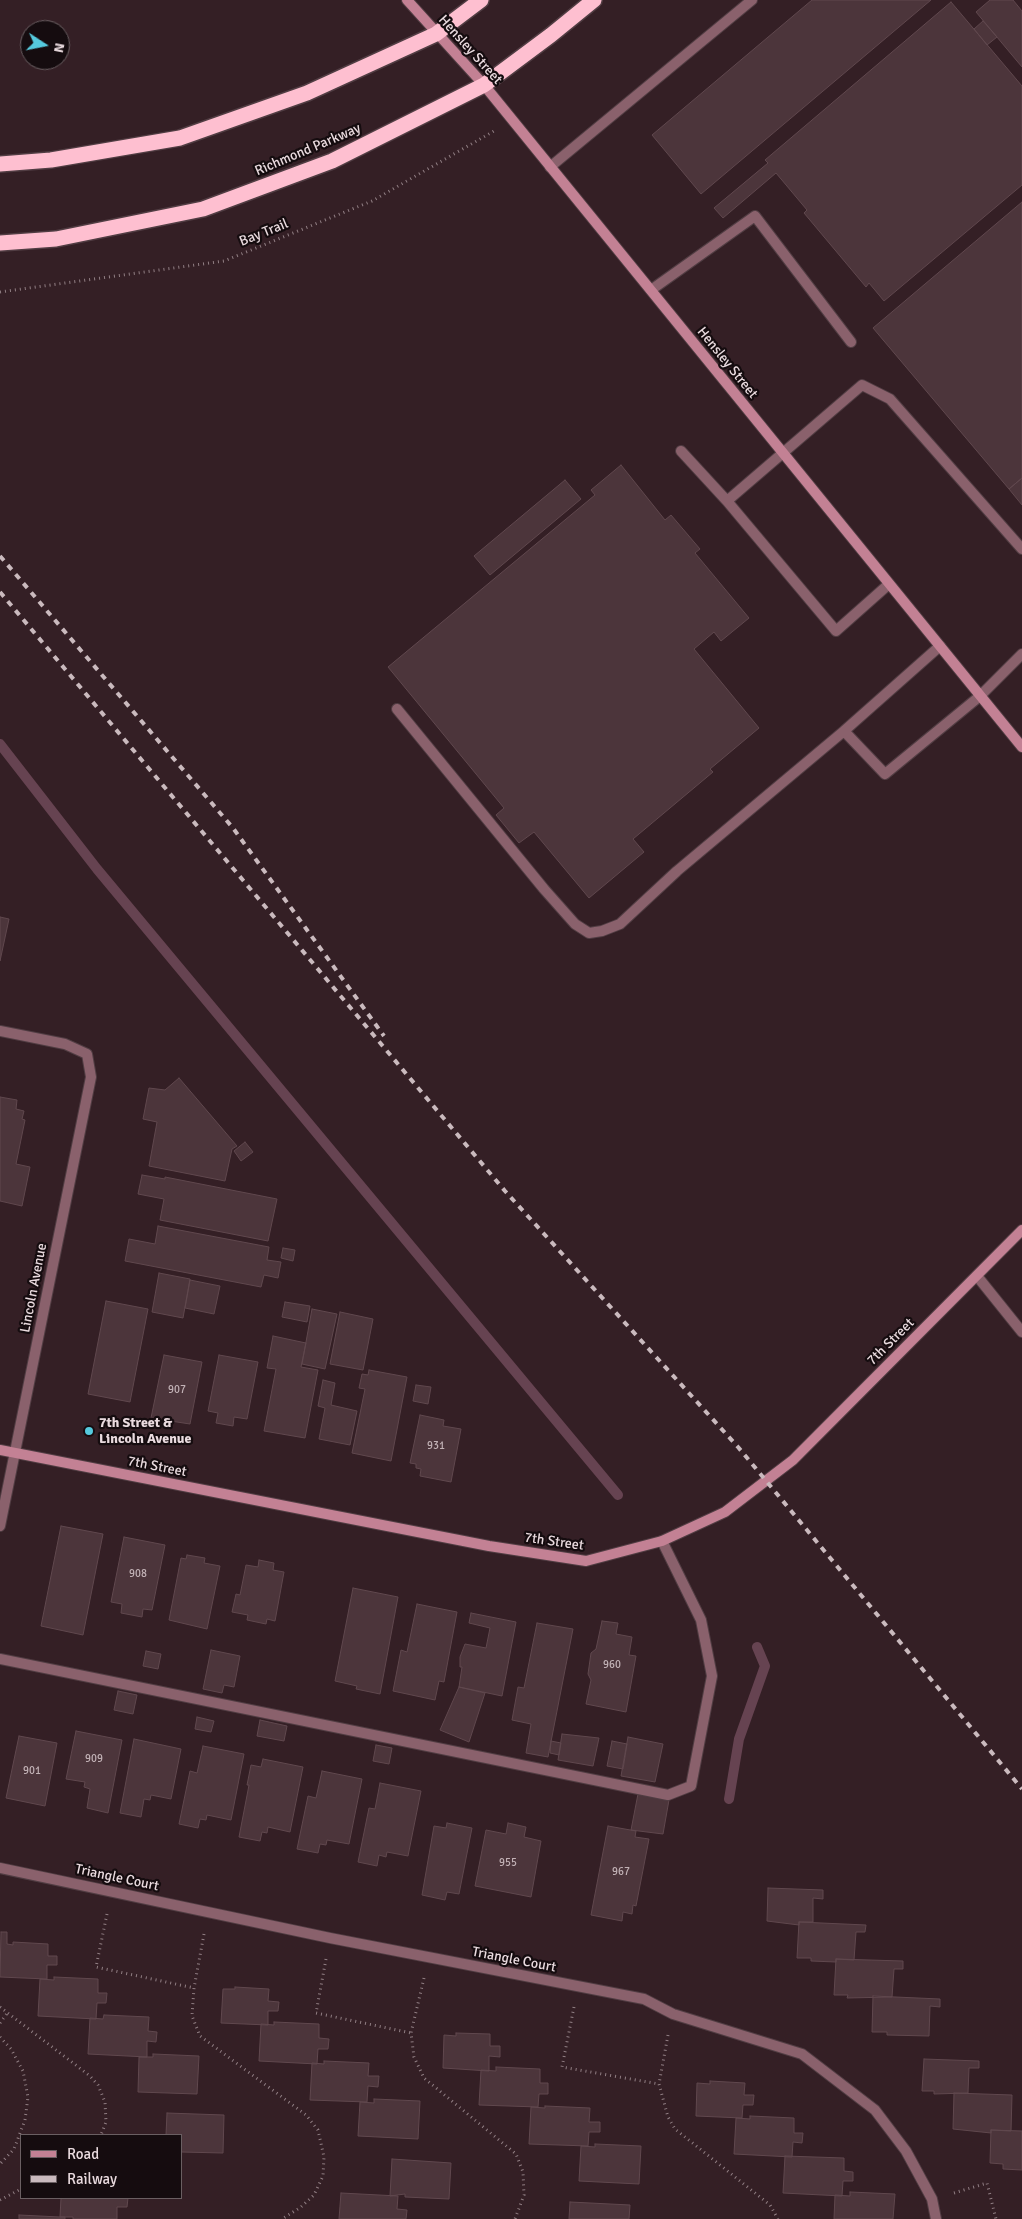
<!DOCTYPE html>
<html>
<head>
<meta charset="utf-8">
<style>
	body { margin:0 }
	#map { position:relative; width:1022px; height:2219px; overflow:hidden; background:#341f25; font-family:Signika,sans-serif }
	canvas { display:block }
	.legend { position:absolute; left:20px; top:2134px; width:162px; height:65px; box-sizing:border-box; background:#150c0f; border:1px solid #6a5f62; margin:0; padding:6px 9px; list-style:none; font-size:15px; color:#eadbdf }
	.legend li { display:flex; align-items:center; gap:10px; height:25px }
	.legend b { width:25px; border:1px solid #6a5f62 }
	.north { position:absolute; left:20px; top:20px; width:50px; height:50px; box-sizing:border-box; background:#150c0f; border:1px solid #6a5f62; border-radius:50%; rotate:101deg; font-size:14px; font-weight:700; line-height:20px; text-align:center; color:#eadbdf }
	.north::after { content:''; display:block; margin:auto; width:18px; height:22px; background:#55cade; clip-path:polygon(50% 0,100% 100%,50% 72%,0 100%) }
</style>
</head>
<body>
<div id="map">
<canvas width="1022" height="2219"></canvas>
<ul class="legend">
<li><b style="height:6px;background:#c38194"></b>Road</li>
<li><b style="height:6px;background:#cababe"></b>Railway</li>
</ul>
<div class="north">N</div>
</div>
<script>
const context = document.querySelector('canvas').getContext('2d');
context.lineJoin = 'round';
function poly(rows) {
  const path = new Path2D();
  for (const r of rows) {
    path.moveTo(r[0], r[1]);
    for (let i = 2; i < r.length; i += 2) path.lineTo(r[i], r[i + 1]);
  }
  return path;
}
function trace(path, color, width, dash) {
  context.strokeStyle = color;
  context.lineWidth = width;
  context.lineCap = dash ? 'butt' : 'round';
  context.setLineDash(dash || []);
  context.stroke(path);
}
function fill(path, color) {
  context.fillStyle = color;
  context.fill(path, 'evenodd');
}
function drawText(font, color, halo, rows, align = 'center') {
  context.font = font + ' Signika,sans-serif';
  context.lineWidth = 4.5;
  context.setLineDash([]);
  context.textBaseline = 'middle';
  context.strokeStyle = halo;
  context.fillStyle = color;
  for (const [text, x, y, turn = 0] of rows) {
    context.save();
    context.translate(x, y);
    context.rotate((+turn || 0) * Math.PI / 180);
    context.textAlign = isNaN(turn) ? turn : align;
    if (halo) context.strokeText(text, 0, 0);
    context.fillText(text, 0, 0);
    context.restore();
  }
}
const stream = poly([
	[0,744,97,869,618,1495],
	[729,1799,739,1739,765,1666,757,1647]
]);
const building = poly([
	[812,0,931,0,701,194,652,135,812,0],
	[990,0,1013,0,1022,11,1022,67,976,12,990,0],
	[951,2,1022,86,1022,185,884,301,869,283,866,287,804,213,807,210,776,173,723,218,714,208,768,163,765,160,951,2],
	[983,21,997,37,987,45,974,29,983,21],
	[1022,202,1022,478,1009,489,873,328,1022,202],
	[621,465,665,520,671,515,700,549,695,553,749,618,721,641,714,632,694,649,759,728,710,769,713,772,633,839,644,852,589,898,534,832,519,843,496,815,504,808,388,667,595,495,591,490,621,465],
	[1022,478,1022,505,1009,489,1022,478],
	[565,480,581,499,490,575,474,556,565,480],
	[0,917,9,919,0,961,0,917],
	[179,1078,237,1146,232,1149,225,1181,149,1166,157,1122,143,1119,149,1088,165,1090,179,1078],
	[0,1097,17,1100,16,1109,24,1111,22,1119,25,1120,16,1164,30,1167,22,1206,0,1201,0,1097],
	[245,1142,253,1152,241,1161,234,1151,245,1142],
	[142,1175,165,1179,165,1177,277,1199,268,1241,160,1220,164,1199,138,1194,142,1175],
	[158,1226,269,1247,267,1260,281,1262,278,1278,264,1275,261,1287,125,1261,129,1239,155,1244,158,1226],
	[283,1248,295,1250,293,1261,281,1258,283,1248],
	[159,1273,190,1279,183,1318,152,1312,159,1273],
	[190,1280,220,1286,214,1314,185,1308,190,1280],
	[106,1301,148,1309,130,1402,88,1394,106,1301],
	[285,1302,310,1306,307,1322,282,1317,285,1302],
	[312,1309,337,1314,325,1369,302,1364,312,1309],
	[340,1312,373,1319,363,1370,330,1364,340,1312],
	[273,1336,306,1343,301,1367,318,1370,305,1438,264,1431,276,1369,267,1368,273,1336],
	[164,1355,202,1362,190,1424,151,1418,164,1355],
	[219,1355,258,1362,247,1419,234,1417,233,1426,216,1423,218,1413,208,1411,219,1355],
	[369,1370,407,1377,391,1461,352,1453,365,1389,359,1388,362,1374,368,1375,369,1370],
	[323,1380,335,1383,331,1405,357,1411,350,1445,319,1439,325,1408,318,1406,323,1380],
	[416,1385,431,1387,428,1404,413,1401,416,1385],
	[420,1415,444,1420,443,1426,461,1429,451,1482,420,1476,421,1469,416,1468,416,1464,410,1463,420,1415],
	[61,1526,103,1534,83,1635,41,1626,61,1526],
	[124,1537,165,1545,152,1610,143,1609,142,1617,121,1613,122,1604,111,1602,124,1537],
	[187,1555,205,1558,204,1563,220,1566,207,1629,169,1620,181,1558,186,1559,187,1555],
	[259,1560,274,1563,273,1570,284,1572,275,1621,267,1619,266,1624,247,1620,248,1615,232,1612,236,1594,240,1595,246,1565,258,1567,259,1560],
	[353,1588,398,1597,380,1694,356,1689,357,1686,335,1681,353,1588],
	[417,1604,457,1612,444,1682,439,1681,435,1700,393,1691,401,1650,407,1652,417,1604],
	[471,1613,516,1622,502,1696,459,1687,462,1667,460,1667,460,1657,465,1644,486,1648,490,1628,469,1623,471,1613],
	[602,1621,618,1623,616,1634,632,1637,629,1655,636,1656,626,1712,586,1704,591,1680,588,1674,591,1653,596,1649,602,1621],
	[537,1623,573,1629,548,1757,526,1753,531,1724,512,1720,518,1687,524,1688,537,1623],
	[211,1650,240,1656,234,1687,224,1685,222,1693,203,1689,211,1650],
	[146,1651,161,1654,158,1669,143,1666,146,1651],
	[459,1687,485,1693,469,1742,440,1730,459,1687],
	[118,1691,137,1695,133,1714,114,1710,118,1691],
	[197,1717,214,1721,211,1732,195,1729,197,1717],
	[260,1720,287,1726,284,1741,257,1736,260,1720],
	[76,1731,122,1740,108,1813,87,1808,90,1789,84,1787,85,1782,66,1779,76,1731],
	[562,1734,599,1738,593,1766,558,1760,562,1734],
	[19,1736,57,1743,45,1806,6,1798,19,1736],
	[628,1737,663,1744,655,1782,621,1776,628,1737],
	[134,1739,181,1749,171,1799,151,1795,150,1800,144,1799,141,1817,120,1813,134,1739],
	[551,1741,561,1743,559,1755,550,1753,551,1741],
	[612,1741,627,1744,623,1769,607,1766,612,1741],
	[376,1745,392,1748,389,1764,373,1761,376,1745],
	[203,1746,244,1754,231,1820,207,1815,206,1820,200,1819,198,1828,179,1824,190,1771,197,1773,203,1746],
	[263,1759,303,1767,290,1832,268,1827,267,1833,262,1832,260,1841,239,1837,249,1785,247,1785,251,1765,261,1767,263,1759],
	[322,1771,362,1779,349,1844,327,1840,326,1845,320,1844,318,1853,297,1849,308,1796,316,1798,322,1771],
	[380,1783,421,1791,408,1856,387,1852,386,1857,379,1855,377,1866,358,1862,369,1808,375,1809,380,1783],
	[638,1794,669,1800,663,1834,631,1830,638,1794],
	[447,1823,472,1828,459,1894,447,1892,445,1900,422,1895,434,1826,446,1828,447,1823],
	[508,1823,526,1827,524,1837,541,1841,531,1897,475,1886,486,1830,506,1834,508,1823],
	[608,1826,636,1831,635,1837,649,1839,636,1906,633,1905,632,1914,623,1912,622,1921,591,1915,608,1826],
	[768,1888,823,1890,823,1899,813,1898,813,1922,799,1922,799,1925,767,1921,768,1888],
	[799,1922,866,1925,865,1932,856,1932,854,1960,836,1959,836,1962,811,1961,811,1958,797,1958,799,1922],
	[1,1932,7,1932,7,1944,13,1945,13,1942,48,1944,48,1956,57,1956,57,1965,47,1965,47,1979,0,1977,1,1932],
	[836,1959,903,1961,903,1969,894,1969,892,1997,847,1998,848,1995,834,1995,836,1959],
	[54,1977,98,1979,98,1993,107,1993,106,2003,97,2003,96,2019,38,2016,40,1979,54,1980,54,1977],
	[235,1987,269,1989,268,2001,279,2002,278,2011,268,2011,268,2025,221,2023,223,1989,235,1989,235,1987],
	[873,1996,940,1999,940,2007,930,2006,929,2036,887,2035,887,2032,872,2032,873,1996],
	[104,2015,149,2017,148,2031,157,2032,156,2042,147,2041,147,2057,88,2054,90,2018,103,2019,104,2015],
	[274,2022,319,2024,319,2038,329,2039,328,2049,318,2049,317,2064,259,2061,261,2024,274,2025,274,2022],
	[456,2033,490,2034,490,2046,500,2046,500,2057,489,2056,489,2071,443,2068,444,2035,456,2036,456,2033],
	[153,2054,199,2056,197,2094,138,2092,139,2057,153,2057,153,2054],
	[924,2059,979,2061,979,2068,969,2068,968,2093,934,2094,934,2091,922,2091,924,2059],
	[324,2061,369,2063,368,2076,379,2076,378,2087,368,2086,367,2102,310,2100,312,2063,324,2064,324,2061],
	[496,2067,540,2069,540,2083,548,2083,548,2094,539,2094,538,2107,479,2105,481,2070,496,2071,496,2067],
	[710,2081,745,2083,744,2095,754,2095,753,2105,743,2105,742,2118,696,2116,697,2083,710,2084,710,2081],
	[954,2093,1012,2095,1011,2131,991,2130,991,2133,953,2129,954,2093],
	[374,2099,420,2101,418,2139,358,2136,360,2102,374,2103,374,2099],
	[545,2106,590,2108,589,2122,600,2122,600,2132,589,2132,588,2146,529,2144,531,2107,545,2108,545,2106],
	[167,2113,224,2115,223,2153,181,2152,181,2135,166,2135,167,2113],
	[750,2116,794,2118,794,2133,803,2133,802,2143,793,2142,792,2157,734,2154,736,2118,750,2119,750,2116],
	[991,2130,1022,2131,1022,2170,1003,2169,1003,2164,990,2163,991,2130],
	[595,2144,641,2146,639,2184,579,2181,581,2146,595,2147,595,2144],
	[785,2156,844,2158,844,2171,853,2172,853,2181,843,2181,842,2196,783,2193,785,2156],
	[392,2159,451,2163,449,2199,405,2197,405,2194,390,2196,392,2159],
	[850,2192,895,2194,893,2219,834,2219,835,2195,850,2196,850,2192],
	[341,2193,398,2196,397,2209,407,2210,406,2219,339,2219,341,2193],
	[61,2198,128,2198,127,2207,117,2207,117,2219,73,2219,73,2217,60,2217,61,2198],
	[570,2202,630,2205,629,2219,569,2219,570,2202],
	[19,2215,60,2217,65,2217,65,2219,19,2219,19,2215]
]);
const path = poly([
	[0,292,224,261,372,201,494,131],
	[107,1914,96,1967,194,1988],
	[204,1934,194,1988,192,2016,200,2036,306,2115,318,2130,324,2157,323,2176,314,2195,301,2207,282,2219],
	[326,1959,316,2013,411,2033],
	[424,1978,411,2033,414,2057,424,2078,516,2154,523,2172,524,2195,515,2219],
	[0,2007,90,2076,98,2085,105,2102,106,2122,101,2135],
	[574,2007,562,2067,659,2084],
	[0,2023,8,2012],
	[668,2035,659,2084,668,2117,675,2129,770,2205,778,2219],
	[0,2037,11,2049,23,2071,28,2097,25,2120,14,2149,0,2164],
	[954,2193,987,2183,996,2219],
	[0,2200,21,2189]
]);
const lane = poly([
	[550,167,752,0],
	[651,290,755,216,851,342],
	[681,451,727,501],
	[889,584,836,631,727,501,862,385,890,399,1022,549],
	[940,646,844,731,885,774,980,696,1022,654],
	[397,709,544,889,575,924,589,933,602,931,620,924,677,871,844,731],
	[977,1276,1022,1332],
	[0,1659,668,1795,691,1786,712,1676,701,1620,662,1541]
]);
const street = poly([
	[0,1031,65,1044,87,1054,91,1077,0,1526],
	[0,1868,330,1938,644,1999,673,2014,802,2054,875,2110,906,2151,932,2199,936,2219]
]);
const secondary = poly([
	[407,0,484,85,1022,747],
	[0,1450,489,1546,586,1561,662,1541,725,1512,793,1460,1022,1230]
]);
const highway = poly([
	[0,164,51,160,180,138,307,93,436,34,481,0],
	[0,243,56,239,203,209,332,161,484,85,551,35,594,0]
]);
const rail = poly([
	[0,556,233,828,384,1036],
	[0,592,505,1191,738,1447,1022,1789]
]);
const markers = [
	[89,1431,5,"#55cade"]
];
const numberNames = [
	["907",177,1390],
	["931",436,1446],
	["908",138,1574],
	["960",612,1665],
	["909",94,1759],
	["901",32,1771],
	["955",508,1863],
	["967",621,1872]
];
const streetNames = [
	["Hensley Street",470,50,48],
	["Richmond Parkway",308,150,-23],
	["Bay Trail",264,233,-22],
	["Hensley Street",727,363,51],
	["Lincoln Avenue",34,1288,-79],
	["7th Street",891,1342,-45],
	["7th Street",157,1467,11],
	["7th Street",554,1542,8],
	["Triangle Court",117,1878,12],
	["Triangle Court",514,1960,11]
];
const poiNames = [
	["7th Street &",99,1423],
	["Lincoln Avenue",99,1439]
];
trace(stream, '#664351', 10);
fill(building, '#4c353b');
trace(building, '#60484e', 1);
trace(lane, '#513d43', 12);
trace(street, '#513d43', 12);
trace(secondary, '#513d43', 12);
trace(highway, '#513d43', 18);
trace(path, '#917f84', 3, [1, 4]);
trace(lane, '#8a616c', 10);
trace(street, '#8a616c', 10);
trace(secondary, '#c38194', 10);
trace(highway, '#febfd0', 15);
trace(rail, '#cababe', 4, [6, 6]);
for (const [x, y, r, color] of markers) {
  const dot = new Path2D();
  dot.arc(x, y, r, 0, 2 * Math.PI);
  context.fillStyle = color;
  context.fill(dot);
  trace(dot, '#150c0f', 2);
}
drawText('11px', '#c2b2b6', null, numberNames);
drawText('14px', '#eadbdf', '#150c0f', streetNames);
drawText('bold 14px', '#eadbdf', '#150c0f', poiNames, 'left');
</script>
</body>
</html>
